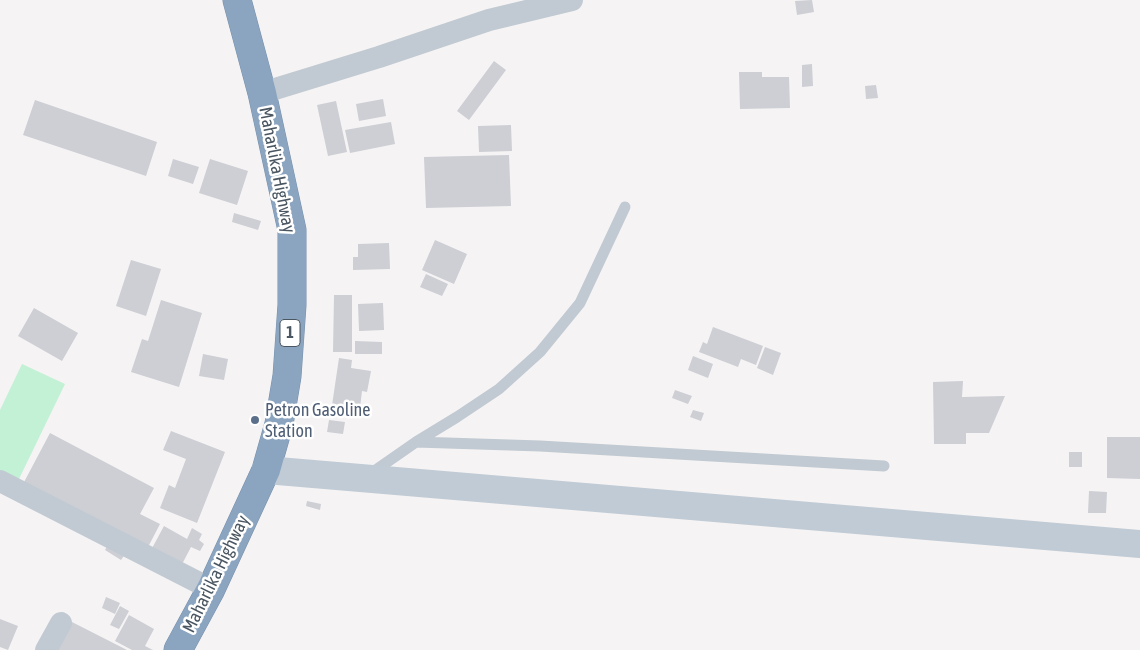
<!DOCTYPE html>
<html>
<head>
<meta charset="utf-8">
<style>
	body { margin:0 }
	canvas { display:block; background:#f5f3f3 }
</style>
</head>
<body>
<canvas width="1140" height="650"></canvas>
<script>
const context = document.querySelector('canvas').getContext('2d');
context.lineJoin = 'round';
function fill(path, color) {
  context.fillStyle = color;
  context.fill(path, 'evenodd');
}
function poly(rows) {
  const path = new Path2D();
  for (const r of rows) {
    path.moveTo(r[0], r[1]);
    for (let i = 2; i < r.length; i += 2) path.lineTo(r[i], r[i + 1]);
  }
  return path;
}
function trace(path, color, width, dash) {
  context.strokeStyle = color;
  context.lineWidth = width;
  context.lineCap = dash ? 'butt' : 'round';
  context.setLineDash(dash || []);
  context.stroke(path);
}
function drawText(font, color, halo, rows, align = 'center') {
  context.font = font + ' "Asap Condensed",sans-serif';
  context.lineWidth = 5;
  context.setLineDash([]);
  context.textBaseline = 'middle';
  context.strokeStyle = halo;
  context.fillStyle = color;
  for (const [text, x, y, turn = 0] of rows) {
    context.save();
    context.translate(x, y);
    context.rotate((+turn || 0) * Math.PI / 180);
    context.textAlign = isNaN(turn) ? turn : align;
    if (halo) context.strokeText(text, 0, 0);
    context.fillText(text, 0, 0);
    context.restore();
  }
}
const green = poly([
	[22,364,65,384,19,479,0,470,0,410]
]);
const building = poly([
	[812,0,814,12,797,15,795,1],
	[494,61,506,70,469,120,457,111],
	[812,64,813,86,802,87,802,65],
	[739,72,762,72,762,77,789,77,790,108,740,109],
	[876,85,878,98,866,99,865,86],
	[383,99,386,116,359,121,356,104],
	[35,100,157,142,146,176,23,135],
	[336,101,347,152,328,156,317,105],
	[391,122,395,144,350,153,345,130],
	[511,125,512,151,479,152,478,126],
	[509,155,511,206,426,208,424,157],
	[173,159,199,167,193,184,168,176],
	[210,159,248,171,237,205,199,193],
	[234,213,261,221,258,230,232,222],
	[435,240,467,254,454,284,422,270],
	[389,243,390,269,353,270,353,257,358,257,358,244],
	[131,260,161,269,146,316,116,306],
	[426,274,448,284,442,296,420,287],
	[334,295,352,295,352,352,333,352],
	[161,300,202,313,179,387,131,372,142,339,148,341],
	[383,303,384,330,359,331,358,304],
	[34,308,78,333,62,361,18,336],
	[713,327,763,346,756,365,741,359,738,367,699,352,703,342,707,344],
	[355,341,382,342,382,354,355,354],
	[765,347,781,353,773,375,757,368],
	[203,354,228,359,224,380,199,376],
	[693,356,713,364,708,378,688,370],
	[339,358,352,360,351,368,371,371,367,392,362,391,359,416,331,412],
	[963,381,962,397,1005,396,989,433,966,433,966,444,934,444,933,382],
	[675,390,692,396,688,404,672,398],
	[693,410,704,413,701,421,690,417],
	[329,420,345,422,343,434,327,432],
	[171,431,225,452,197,523,160,508,169,485,175,488,186,459,163,450],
	[50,433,154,488,140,514,160,524,147,549,23,484],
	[1107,437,1140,437,1140,479,1107,478],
	[1069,452,1082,452,1082,467,1069,467],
	[1089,491,1107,492,1106,513,1088,513],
	[307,501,321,504,320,510,306,506],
	[164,526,187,539,192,528,202,534,199,540,204,544,200,551,191,547,180,568,150,552],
	[109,543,126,553,121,560,105,550],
	[106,597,120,603,115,614,102,608],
	[120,606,129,611,119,629,110,625],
	[129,615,154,629,145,646,153,650,132,650,115,641],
	[0,619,18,626,8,650,0,647],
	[72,622,127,650,57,650]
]);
const lane = poly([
	[416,442,540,446,884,466],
	[370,474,416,442,457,417,499,389,540,352,580,303,625,207]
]);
const street = poly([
	[262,93,379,57,489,20,572,0],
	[0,481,211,589],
	[46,650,61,623]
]);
const secondary = poly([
	[266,470,1140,544]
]);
const highway = poly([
	[178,650,211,589,266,470,279,424,287,376,292,305,292,230,262,93,237,0]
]);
const markers = [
	[255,420,5,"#5c6f8a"]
];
const shields = [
	[290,333,20]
];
const shieldNames = [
	["1",290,333]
];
const streetNames = [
	["Maharlika Highway",277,170,79],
	["Maharlika Highway",216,574,-64]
];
const serviceNames = [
	["Petron Gasoline",265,410],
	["Station",265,431]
];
fill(green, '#c3f1d5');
fill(building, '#cdcfd5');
trace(highway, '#7690ad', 29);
trace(lane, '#c1cad2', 11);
trace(street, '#c1cad2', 22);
trace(secondary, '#c1cbd6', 28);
trace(highway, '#8ba5c1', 28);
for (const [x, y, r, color] of markers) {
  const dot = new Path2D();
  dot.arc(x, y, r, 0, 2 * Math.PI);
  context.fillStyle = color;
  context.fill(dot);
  trace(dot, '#fff', 2);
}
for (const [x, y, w] of shields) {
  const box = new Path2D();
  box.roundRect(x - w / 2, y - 13.5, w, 27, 4);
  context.fillStyle = '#fff';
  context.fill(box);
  trace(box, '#4a5661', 1);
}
drawText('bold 16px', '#4a5661', null, shieldNames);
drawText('18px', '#4a5661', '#fff', streetNames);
drawText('18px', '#4e5e75', '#fff', serviceNames, 'left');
</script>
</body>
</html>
